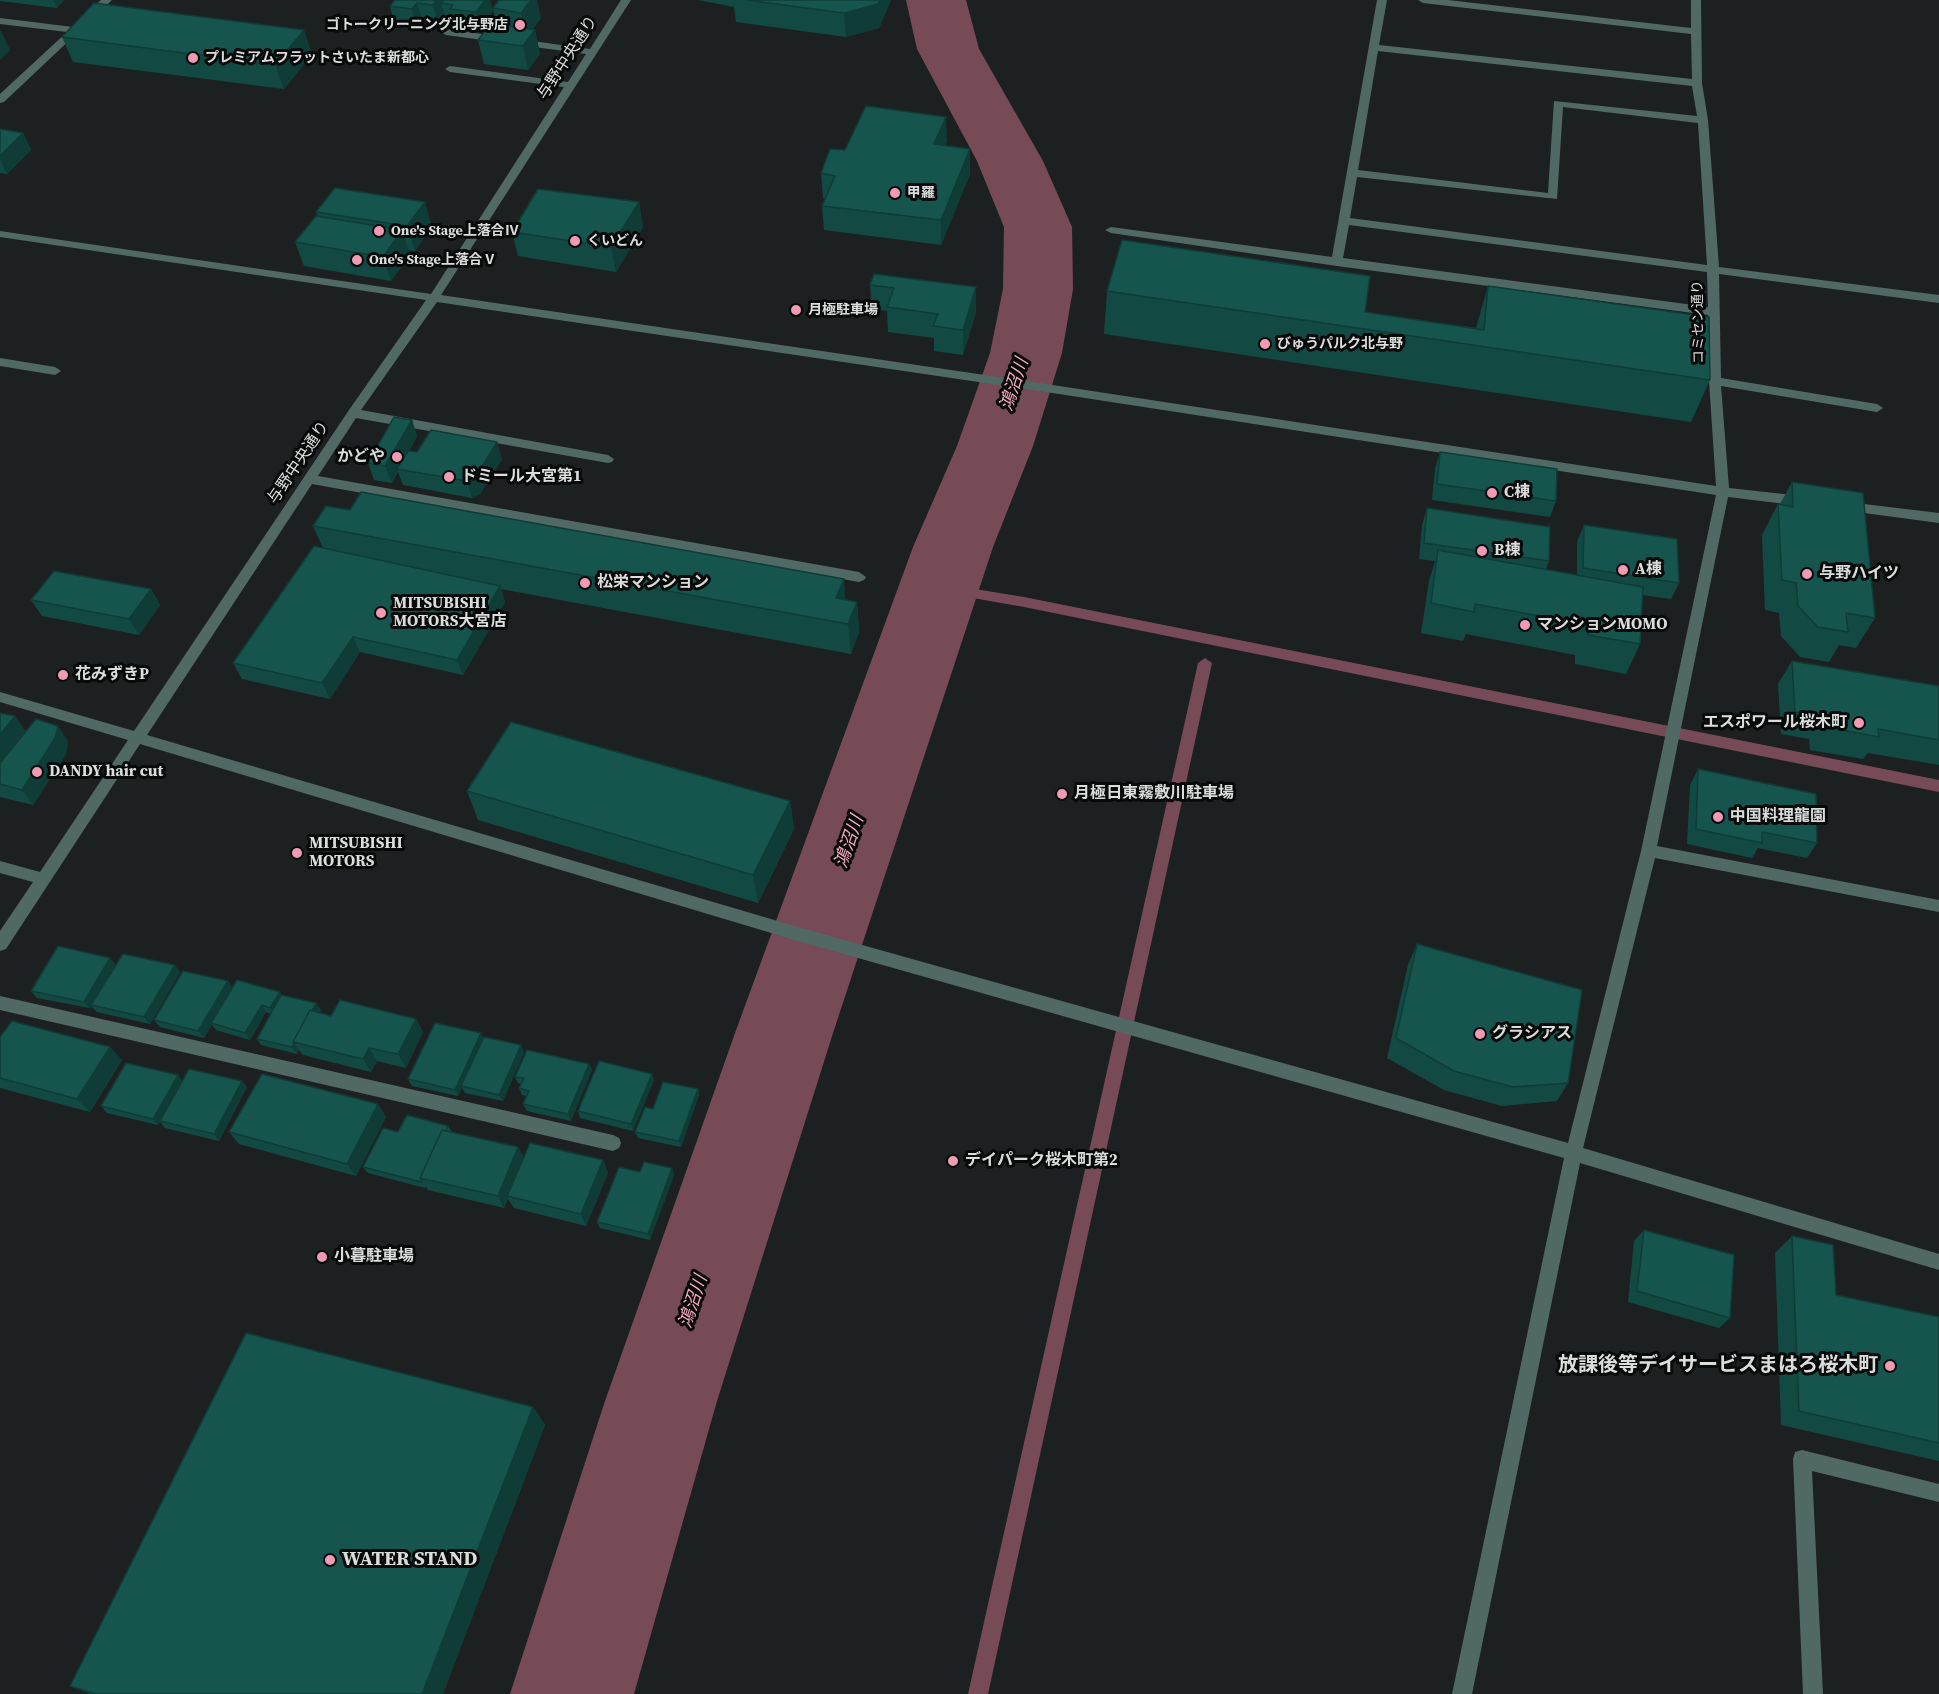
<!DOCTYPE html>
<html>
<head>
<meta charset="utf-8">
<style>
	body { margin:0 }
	canvas { display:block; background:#1d2020 }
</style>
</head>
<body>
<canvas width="1939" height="1694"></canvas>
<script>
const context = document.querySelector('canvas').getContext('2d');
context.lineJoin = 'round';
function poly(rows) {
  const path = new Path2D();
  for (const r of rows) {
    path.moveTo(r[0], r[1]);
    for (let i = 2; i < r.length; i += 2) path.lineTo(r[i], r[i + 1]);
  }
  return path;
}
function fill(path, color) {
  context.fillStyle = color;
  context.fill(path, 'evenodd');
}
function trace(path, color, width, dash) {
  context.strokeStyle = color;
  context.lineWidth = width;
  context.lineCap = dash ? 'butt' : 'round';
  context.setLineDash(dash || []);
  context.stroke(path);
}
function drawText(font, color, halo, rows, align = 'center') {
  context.font = font + ' "Source Serif 4","Noto Sans JP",serif';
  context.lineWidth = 6;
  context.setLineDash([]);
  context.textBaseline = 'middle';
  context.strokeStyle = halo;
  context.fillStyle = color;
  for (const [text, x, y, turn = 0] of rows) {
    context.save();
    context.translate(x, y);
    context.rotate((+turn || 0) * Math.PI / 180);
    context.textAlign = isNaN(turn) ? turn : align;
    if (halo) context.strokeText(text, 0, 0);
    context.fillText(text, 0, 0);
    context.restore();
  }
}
const stream = poly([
	[938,583,1024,597,1939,780,1939,792,1024,607,933,591,931,588,933,585,938,583],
	[1205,658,1212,663,988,1694,968,1694,1198,663,1205,658]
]);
const river = poly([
	[906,0,966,0,979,49,1043,161,1072,227,1073,289,1062,353,1033,446,993,547,833,1033,717,1401,634,1694,510,1694,605,1401,735,1033,913,547,957,446,990,353,1003,289,1004,227,977,161,917,49,906,0]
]);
const minor = poly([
	[101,0,112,0,4,102,0,103,0,94,67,32,0,24,0,18,73,27,101,0],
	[621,0,631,0,441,295,1046,384,1716,486,1709,381,1708,315,1337,266,1111,233,1105,230,1111,227,1332,257,1377,0,1387,0,1379,45,1692,79,1691,34,1423,3,1418,0,1448,0,1691,28,1691,0,1701,0,1702,83,1708,120,1719,267,1939,295,1939,303,1719,274,1721,378,1877,404,1883,408,1877,412,1721,386,1729,488,1802,496,1808,501,1802,506,1728,497,1657,846,1939,900,1939,912,1655,858,1583,1148,1939,1254,1939,1270,1580,1163,1472,1694,1452,1694,1564,1158,798,941,140,744,6,949,0,951,0,931,33,882,0,873,0,861,40,872,128,740,0,702,0,692,134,731,349,410,426,300,0,237,0,231,431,294,564,87,450,72,445,69,450,66,568,82,586,54,446,35,441,32,446,29,590,49,621,0],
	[1378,51,1692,86,1697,116,1554,101,1548,193,1358,170,1378,51],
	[1563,107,1698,123,1707,265,1350,218,1357,177,1557,199,1563,107],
	[1349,225,1707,272,1708,307,1343,258,1349,225],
	[437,302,1046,392,1716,495,1641,851,1568,1143,798,927,147,735,312,484,859,582,864,580,866,577,859,572,318,476,356,418,608,463,612,462,614,459,608,455,361,410,437,302],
	[0,358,55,367,61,371,55,375,0,366,0,358],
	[1847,502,1939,513,1939,523,1842,510,1841,507,1847,502],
	[0,996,613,1135,619,1138,621,1143,619,1148,613,1151,0,1010,0,996],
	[1802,1450,1939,1484,1939,1502,1812,1471,1823,1694,1803,1694,1793,1459,1795,1452,1802,1450]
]);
const wall = poly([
	[0,0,64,0,57,8,0,1],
	[395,0,490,0,493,11,480,29,454,26,453,21,446,20,444,13,437,21,422,19,416,26,394,23,390,6],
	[499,0,541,18,533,29,535,30,540,54,528,70,484,64,478,40,496,24,493,8],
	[698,0,891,0,879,28,846,37,736,22,734,7],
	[62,37,312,54,284,89,73,62],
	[0,129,23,133,31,150,7,174,0,173],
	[947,141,945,146,970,149,970,174,941,245,824,230,822,206,825,198,823,198,821,173,845,150],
	[639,202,643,227,616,272,518,256,512,232],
	[316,212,432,226,415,251,408,250,410,255,391,281,304,266,295,242,318,216],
	[870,285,976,287,976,312,963,355,934,351,934,338,888,332,887,311,872,309],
	[1488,286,1710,380,1691,422,1104,334,1107,291,1365,312,1476,328],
	[412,420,417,436,409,451,502,459,480,494,472,498,403,485,398,472,392,483,374,480,368,463],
	[1440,452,1556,501,1550,517,1432,500,1435,468],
	[1792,482,1875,618,1856,648,1839,645,1829,662,1800,657,1781,636,1779,613,1765,610,1762,535,1778,504,1780,504],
	[1427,508,1549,561,1546,569,1577,575,1577,542,1584,525,1679,583,1671,599,1642,595,1640,644,1626,674,1575,664,1575,655,1466,634,1463,641,1421,633,1429,581,1435,561,1419,559,1422,525],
	[313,526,845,600,857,602,859,632,851,654,501,589,505,602,463,675,360,652,330,699,242,679,233,663,323,548],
	[151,589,160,605,139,635,42,616,31,600],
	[1792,661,1939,686,1939,765,1868,753,1863,759,1810,750,1809,739,1781,734,1778,684],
	[0,713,26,731,68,741,66,754,33,805,0,797],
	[1698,769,1817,843,1807,858,1758,848,1752,858,1687,844,1690,785],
	[467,791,790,801,794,829,758,903,478,820],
	[1417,944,1568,1083,1557,1101,1502,1106,1444,1090,1387,1058,1408,965],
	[116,965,180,972,150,1024,97,1012,91,1006,90,1008,37,998,31,991],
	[228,981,232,988,282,995,316,1003,321,1010,319,1013,331,1016,416,1019,423,1032,406,1068,377,1061,371,1072,303,1055,299,1050,297,1054,261,1045,257,1039,271,1014,266,1012,250,1040,216,1030,212,1025,204,1038,160,1027,154,1020],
	[481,1033,483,1039,524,1052,503,1101,465,1093,462,1088,458,1096,412,1086,408,1079],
	[0,1037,110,1047,122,1060,90,1112,0,1088],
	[589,1064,592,1070,571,1121,527,1111,523,1104,527,1096,522,1095,519,1088,521,1084,518,1083,515,1077],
	[652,1074,654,1080,633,1131,580,1118,578,1111],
	[178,1075,182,1081,242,1081,247,1087,219,1141,165,1128,160,1122,158,1125,107,1113,101,1106],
	[698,1089,699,1095,681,1147,638,1138,635,1132,653,1109],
	[378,1104,386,1117,356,1176,239,1144,229,1132],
	[448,1126,452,1132,518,1147,524,1158,603,1160,608,1173,586,1226,514,1208,508,1199,504,1208,428,1190,426,1187,425,1188,368,1173,363,1167,398,1132],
	[672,1168,674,1175,650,1240,600,1228,597,1222,640,1172],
	[1644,1230,1730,1318,1719,1328,1628,1302,1634,1241],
	[1792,1236,1836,1295,1939,1317,1939,1461,1781,1425,1775,1253],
	[533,1407,545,1425,443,1694,90,1694,70,1686]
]);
const shadedWall = poly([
	[53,0,64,0,57,8],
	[437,0,447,0,441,3,444,13,437,21,433,5],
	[485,0,490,0,493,11,480,29,476,12],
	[531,0,537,0,541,18,527,37,521,13],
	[880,0,891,0,879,28,846,37,844,13],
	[417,3,422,19,416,26,412,9],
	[0,29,10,50,0,60],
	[304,30,312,54,284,89,275,65],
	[535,30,540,54,528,70,523,46],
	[946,117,947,141,935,169,934,144],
	[23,133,31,150,7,174,0,160,0,156],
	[970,149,970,174,941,245,941,220],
	[425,202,432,226,415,251,407,226],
	[639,202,643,227,616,272,611,247],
	[402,230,410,255,391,281,383,257],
	[976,287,976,312,963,355,963,330],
	[412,420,417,436,399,469,397,469,398,472,392,483,385,466],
	[497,442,502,459,480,494,472,498,467,481],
	[844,579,846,609,836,598],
	[500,586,505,602,463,675,457,660],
	[151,589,160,605,139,635,129,619],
	[857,602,859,632,851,654,848,624],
	[353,637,360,652,330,699,322,683],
	[15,716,31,739,0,779,0,735],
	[58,726,68,741,66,754,33,805,22,790],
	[790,801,794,829,758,903,753,875],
	[110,958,116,965,90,1008,84,1002],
	[175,965,180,972,150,1024,144,1017],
	[228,981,233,989,204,1038,198,1031],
	[280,992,284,999,275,1015,270,1008],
	[316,1003,321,1010,302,1044,295,1042],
	[262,1005,266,1012,250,1040,245,1033],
	[416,1019,423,1032,406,1068,398,1054],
	[481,1033,484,1040,461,1086,462,1088,458,1096,455,1090],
	[294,1043,299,1050,297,1054,292,1047],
	[521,1045,524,1052,503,1101,499,1095],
	[110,1047,122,1060,90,1112,77,1099],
	[369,1048,377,1061,371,1072,363,1059],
	[589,1064,592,1070,571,1121,568,1114],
	[652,1074,654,1080,633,1131,631,1124],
	[178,1075,183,1082,158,1125,153,1119],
	[242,1081,247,1087,219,1141,214,1134],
	[698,1089,699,1095,681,1147,679,1141],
	[378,1104,386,1117,356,1176,347,1164],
	[518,1147,525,1160,507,1196,508,1199,504,1208,498,1196],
	[603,1160,608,1173,586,1226,581,1214],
	[672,1168,674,1175,650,1240,648,1234],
	[533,1407,545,1425,443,1694,422,1694]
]);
const building = poly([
	[395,0,437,0,433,5,417,3,412,9,390,6,395,0],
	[444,0,485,0,476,12,450,9,453,5,441,3,444,0],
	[499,0,531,0,521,13,493,8,499,0],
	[747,0,880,0,878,4,844,13,747,0],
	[94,3,304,30,275,65,62,37,94,3],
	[491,23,535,30,523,46,478,40,491,23],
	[866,106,946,117,934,144,970,149,941,220,822,206,835,176,821,173,830,149,845,150,866,106],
	[0,129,23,133,0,156,0,129],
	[335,188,425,202,407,226,316,212,335,188],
	[538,189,639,202,611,247,512,232,538,189],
	[316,216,402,230,383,257,295,242,316,216],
	[1122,240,1370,276,1365,312,1484,330,1488,286,1709,317,1710,380,1107,291,1122,240],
	[874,274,976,287,963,330,933,326,938,314,887,307,894,288,870,285,874,274],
	[394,417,412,420,385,466,368,463,394,417],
	[431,430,497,442,475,478,467,481,397,469,408,451,417,452,431,430],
	[1440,452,1557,469,1556,501,1437,484,1440,452],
	[1792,482,1863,493,1875,618,1846,613,1848,632,1818,627,1798,606,1796,583,1782,580,1778,504,1793,507,1792,482],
	[361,492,844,579,836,598,857,602,848,624,313,526,326,506,350,510,361,492],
	[1427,508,1550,527,1549,561,1424,543,1427,508],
	[1584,525,1677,539,1679,583,1583,568,1584,525],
	[314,546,500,586,457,660,353,637,322,683,233,663,314,546],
	[1438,550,1643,587,1640,644,1588,635,1588,625,1475,604,1474,612,1431,603,1438,550],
	[54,571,151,589,129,619,31,600,54,571],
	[1792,661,1939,686,1939,740,1878,729,1879,737,1825,727,1824,716,1795,712,1792,661],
	[0,713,15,716,0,735,0,713],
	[36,719,58,726,55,738,22,790,0,784,0,763,36,719],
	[511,722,790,801,753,875,467,791,511,722],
	[1698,769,1816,794,1817,843,1762,832,1762,843,1696,829,1698,769],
	[1417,944,1582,990,1568,1083,1513,1087,1454,1071,1396,1038,1417,944],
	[58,946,110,958,84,1002,31,991,58,946],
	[123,954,175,965,144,1017,91,1005,123,954],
	[183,971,228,981,198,1031,154,1020,183,971],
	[237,980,280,992,270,1008,262,1005,245,1033,211,1023,237,980],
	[281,995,316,1003,312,1011,310,1010,293,1042,294,1043,292,1047,257,1039,281,995],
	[340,1000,416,1019,398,1054,369,1048,363,1059,293,1042,310,1010,331,1016,340,1000],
	[12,1021,110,1047,77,1099,0,1078,0,1037,12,1021],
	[435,1023,481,1033,455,1090,408,1079,435,1023],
	[484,1037,521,1045,499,1095,461,1086,484,1037],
	[527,1050,589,1064,568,1114,523,1104,529,1091,519,1088,524,1078,515,1077,527,1050],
	[599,1061,652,1074,631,1124,578,1111,599,1061],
	[126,1063,178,1075,153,1119,101,1106,126,1063],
	[189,1069,242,1081,214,1134,160,1121,189,1069],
	[262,1074,378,1104,347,1164,229,1132,262,1074],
	[663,1082,698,1089,679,1141,635,1132,645,1107,653,1109,663,1082],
	[407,1115,448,1126,446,1131,442,1130,420,1178,422,1181,421,1182,363,1167,383,1128,398,1132,407,1115],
	[442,1130,518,1147,498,1196,420,1178,442,1130],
	[530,1143,603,1160,581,1214,507,1196,530,1143],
	[644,1162,672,1168,648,1234,597,1222,619,1167,640,1172,644,1162],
	[1644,1230,1734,1255,1730,1318,1637,1291,1644,1230],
	[1792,1236,1833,1245,1836,1295,1939,1317,1939,1443,1799,1411,1792,1236],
	[246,1333,533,1407,422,1694,96,1694,70,1686,246,1333]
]);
const markers = [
	[520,25,6,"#f19ab3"],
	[193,58,6,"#f19ab3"],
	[895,193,6,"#f19ab3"],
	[379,231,6,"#f19ab3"],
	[575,241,6,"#f19ab3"],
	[357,260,6,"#f19ab3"],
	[796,310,6,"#f19ab3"],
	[1265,344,6,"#f19ab3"],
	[397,457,6,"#f19ab3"],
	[449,477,6,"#f19ab3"],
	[1492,493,6,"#f19ab3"],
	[1482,551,6,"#f19ab3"],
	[1623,570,6,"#f19ab3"],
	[1807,574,6,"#f19ab3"],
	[585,583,6,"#f19ab3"],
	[381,613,6,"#f19ab3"],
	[1525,625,6,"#f19ab3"],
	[63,675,6,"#f19ab3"],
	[1859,723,6,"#f19ab3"],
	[37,772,6,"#f19ab3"],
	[1062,794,6,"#f19ab3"],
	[1718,817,6,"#f19ab3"],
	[297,853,6,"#f19ab3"],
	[1480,1034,6,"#f19ab3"],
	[953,1161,6,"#f19ab3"],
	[322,1257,6,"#f19ab3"],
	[1890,1366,6,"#f19ab3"],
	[330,1560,6,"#f19ab3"]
];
const farPoinames = [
	["ゴトークリーニング北与野店",508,25,"right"],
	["プレミアムフラットさいたま新都心",205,58],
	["甲羅",907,193],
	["One's Stage上落合Ⅳ",391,231],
	["くいどん",587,241],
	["One's Stage上落合Ⅴ",369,260],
	["月極駐車場",808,310],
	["びゅうパルク北与野",1277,344]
];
const farStreetnames = [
	["コミセン通り",1699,322,-91]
];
const streetNames = [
	["与野中央通り",568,58,-57],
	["与野中央通り",299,463,-56]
];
const poiNames = [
	["かどや",385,457,"right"],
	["ドミール大宮第1",461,477],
	["C棟",1504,493],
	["B棟",1494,551],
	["A棟",1635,570],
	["与野ハイツ",1819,574],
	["松栄マンション",597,583],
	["MITSUBISHI",393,604],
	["MOTORS大宮店",393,622],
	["マンションMOMO",1537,625],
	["花みずきP",75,675],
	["エスポワール桜木町",1847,723,"right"],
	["DANDY hair cut",49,772],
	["月極日東霧敷川駐車場",1074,794],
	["中国料理龍園",1730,817],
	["MITSUBISHI",309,844],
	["MOTORS",309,862],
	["グラシアス",1492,1034],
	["デイパーク桜木町第2",965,1161],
	["小暮駐車場",334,1257]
];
const waterNames = [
	["鴻沼川",1015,385,-72],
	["鴻沼川",850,842,-71],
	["鴻沼川",694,1302,-72]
];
const nearPoinames = [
	["放課後等デイサービスまはろ桜木町",1878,1366],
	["WATER STAND",342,1560,"left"]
];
fill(stream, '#774a57');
fill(river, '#774a57');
fill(minor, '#516965');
fill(wall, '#134943');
fill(shadedWall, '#0f3c37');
fill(building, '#16554e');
trace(building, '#0f3c37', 1.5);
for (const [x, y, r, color] of markers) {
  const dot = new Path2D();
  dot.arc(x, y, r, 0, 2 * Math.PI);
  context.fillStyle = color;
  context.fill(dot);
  trace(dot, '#080a09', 2);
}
drawText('bold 14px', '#dbdddc', '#080a09', farPoinames, 'left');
drawText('14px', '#dbdddc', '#080a09', farStreetnames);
drawText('16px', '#dbdddc', '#080a09', streetNames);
drawText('bold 16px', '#dbdddc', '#080a09', poiNames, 'left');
drawText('italic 18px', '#f7aac0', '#080a09', waterNames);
drawText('bold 20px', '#dbdddc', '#080a09', nearPoinames, 'right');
</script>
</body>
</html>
